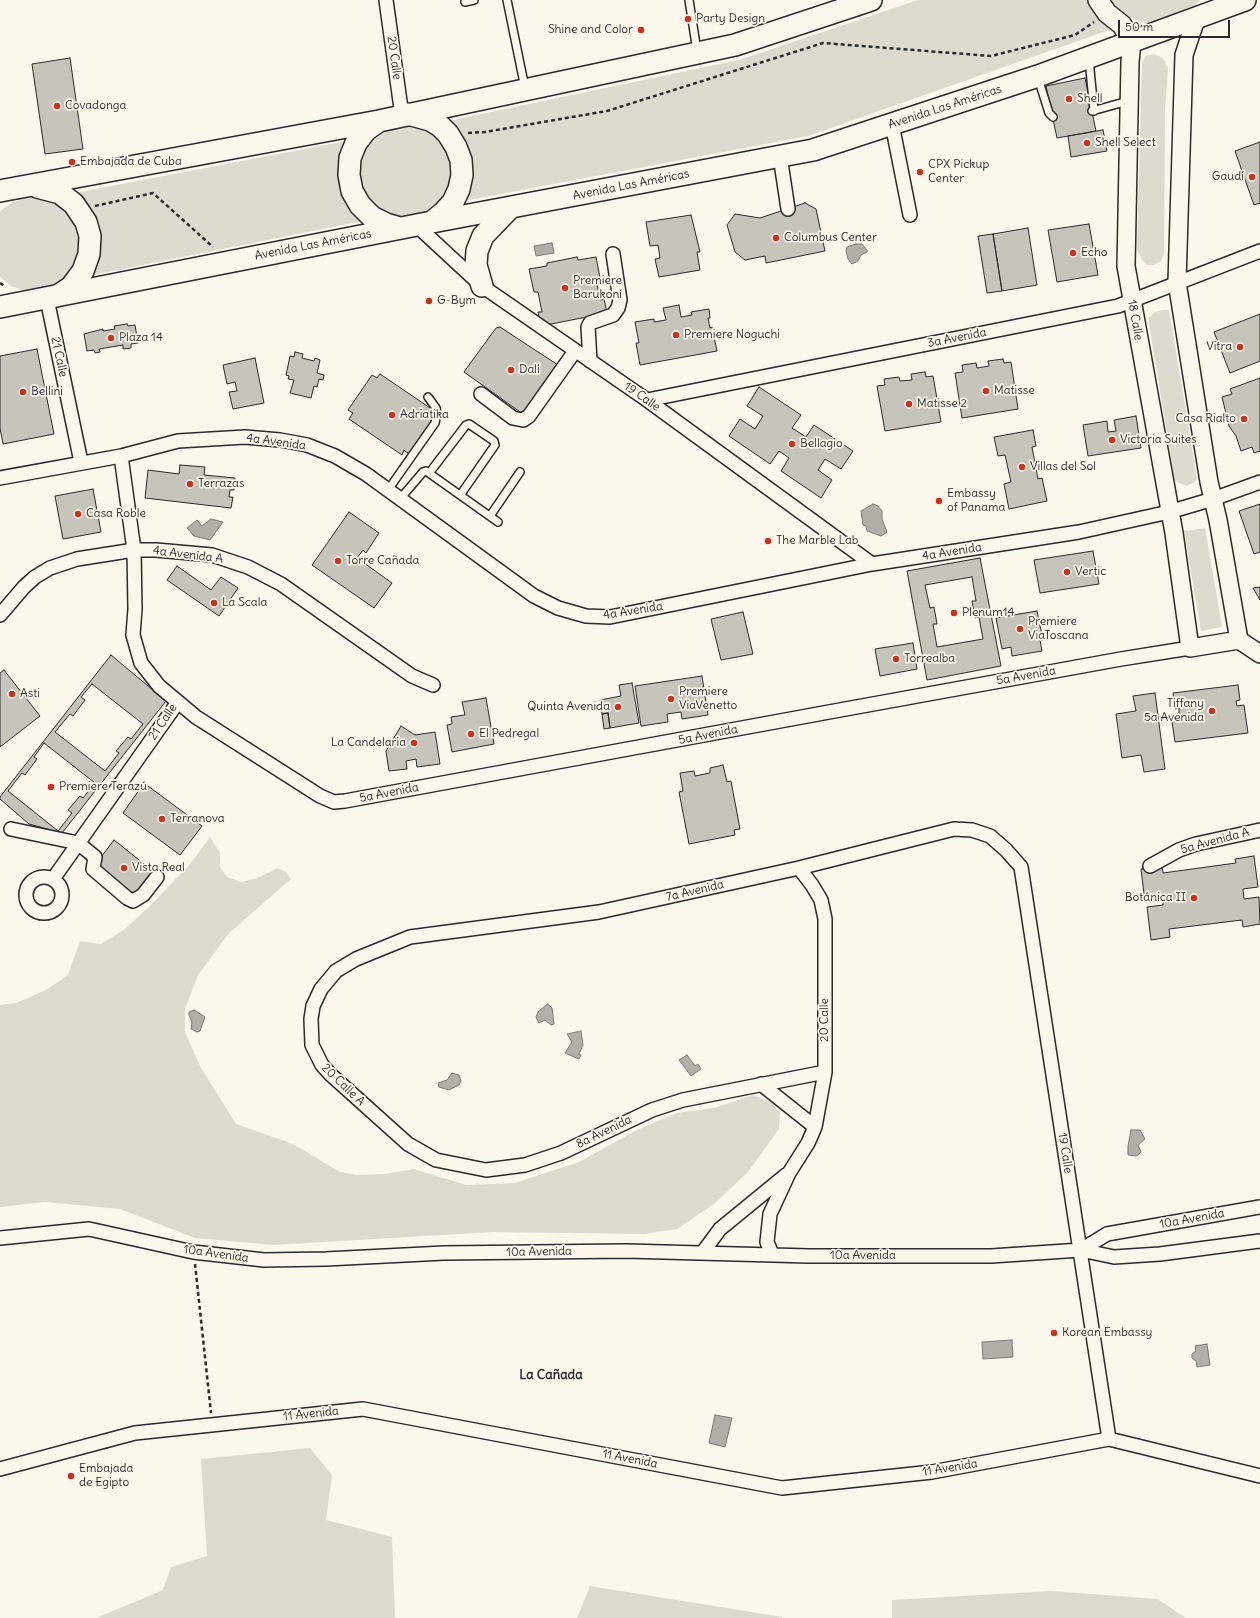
<!DOCTYPE html>
<html>
<head>
<meta charset="utf-8">
<style>
	body { margin:0 }
	#map { position:relative; width:1260px; height:1618px; overflow:hidden; background:#fbf7ec; font-family:Delius,sans-serif }
	canvas { display:block }
	.scale { position:absolute; left:1118px; top:20px; width:112px; height:18px; box-sizing:border-box; border:2px solid #2b2b2b; border-top:0; padding-left:5px; font-size:12px; line-height:14px; white-space:nowrap; color:#2b2b2b; -webkit-text-stroke:3px #fbf7ec; paint-order:stroke }
</style>
</head>
<body>
<div id="map">
<canvas width="1260" height="1618"></canvas>
<div class="scale">50 m</div>
</div>
<script>
const context = document.querySelector('canvas').getContext('2d');
context.lineJoin = 'round';
function fill(path, color) {
  context.fillStyle = color;
  context.fill(path, 'evenodd');
}
function poly(rows) {
  const path = new Path2D();
  for (const r of rows) {
    if (r.length === 3) {
      path.moveTo(r[0] + r[2], r[1]);
      path.arc(r[0], r[1], r[2], 0, 2 * Math.PI);
      continue;
    }
    path.moveTo(r[0], r[1]);
    for (let i = 2; i < r.length; i += 2) path.lineTo(r[i], r[i + 1]);
  }
  return path;
}
function trace(path, color, width, dash) {
  context.strokeStyle = color;
  context.lineWidth = width;
  context.lineCap = dash ? 'butt' : 'round';
  context.setLineDash(dash || []);
  context.stroke(path);
}
function drawText(font, color, halo, rows, align = 'center') {
  context.font = font + ' Delius,sans-serif';
  context.lineWidth = 3.5;
  context.setLineDash([]);
  context.textBaseline = 'middle';
  context.strokeStyle = halo;
  context.fillStyle = color;
  for (const [text, x, y, turn = 0] of rows) {
    context.save();
    context.translate(x, y);
    context.rotate((+turn || 0) * Math.PI / 180);
    context.textAlign = isNaN(turn) ? turn : align;
    if (halo) context.strokeText(text, 0, 0);
    context.fillText(text, 0, 0);
    context.restore();
  }
}
const green = poly([
	[918,0,1088,0,1100,19,1112,29,808,136,464,201,448,121,739,60],
	[1109,0,1200,0,1190,12,1160,24,1145,23,1127,16],
	[1154,54,1163,58,1168,68,1165,110,1164,254,1161,261,1154,265,1147,265,1142,260,1137,249,1142,62,1146,56],
	[408,122,433,130,450,149,453,188,428,217,390,220,361,194,356,169,364,144,372,135],
	[346,141,363,221,93,275,95,218,87,204,75,193],
	[27,198,41,198,55,203,67,212,75,224,80,238,79,252,75,266,66,278,54,286,40,291,25,291,11,286,0,277,0,211,13,202],
	[1163,310,1169,310,1197,478,1195,482,1187,486,1175,481,1148,318,1155,312],
	[1205,528,1222,627,1201,631,1184,531],
	[210,837,220,853,220,867,227,877,242,882,257,878,278,868,286,872,291,879,229,933,198,975,185,1009,185,1032,200,1066,236,1124,293,1144,340,1172,357,1175,385,1174,414,1169,466,1185,515,1183,579,1162,635,1131,677,1113,714,1108,753,1095,771,1102,780,1113,779,1129,748,1172,714,1204,677,1229,645,1234,493,1232,273,1245,195,1238,120,1209,45,1202,0,1207,0,1005,16,1003,46,990,68,975,80,941,101,944,125,929,148,908,191,863],
	[310,1448,332,1475,326,1520,392,1537,395,1618,96,1618,163,1590,171,1567,207,1556,201,1459],
	[590,1586,782,1617,782,1618,577,1618],
	[1051,1591,1157,1599,1186,1618,892,1618,892,1600]
]);
const water = poly([
	[552,243,554,253,536,256,534,246,552,243],
	[856,244,862,244,867,250,867,252,861,255,858,261,852,264,848,259,846,251,847,247,856,244],
	[873,504,878,506,882,511,882,519,887,532,881,536,867,531,866,526,863,525,861,511,873,504],
	[211,519,223,522,210,540,194,536,187,528,197,520,202,526,211,519],
	[548,1004,552,1008,554,1024,551,1025,545,1020,539,1023,536,1017,538,1012,546,1005,548,1004],
	[194,1010,205,1017,200,1031,197,1032,191,1029,192,1022,189,1015,189,1012,194,1010],
	[581,1031,583,1045,579,1054,581,1055,579,1059,565,1053,572,1042,567,1034,581,1031],
	[687,1055,695,1066,698,1064,701,1069,691,1076,679,1060,687,1055],
	[452,1073,459,1075,461,1081,459,1085,449,1090,439,1087,438,1083,447,1080,452,1073],
	[1131,1130,1140,1130,1145,1139,1138,1145,1141,1152,1137,1156,1128,1155,1128,1146,1131,1130],
	[1012,1340,1013,1357,983,1359,982,1342,1012,1340],
	[1207,1344,1210,1365,1197,1367,1196,1361,1192,1358,1192,1354,1196,1351,1195,1346,1207,1344],
	[715,1415,732,1418,725,1447,709,1443,715,1415]
]);
const building = poly([
	[70,58,83,149,45,154,32,64,70,58],
	[1085,78,1096,131,1057,138,1046,86,1085,78],
	[1103,130,1107,151,1071,157,1068,136,1103,130],
	[1260,142,1260,203,1254,205,1235,151,1260,142],
	[805,203,816,209,825,251,766,263,765,256,745,260,735,252,727,225,735,214,760,218,805,203],
	[691,215,700,252,697,252,700,270,659,277,655,259,660,258,658,245,650,246,646,222,691,215],
	[1089,224,1098,275,1057,282,1048,230,1089,224],
	[1028,228,1037,285,1002,291,993,234,1028,228],
	[993,234,1002,291,987,293,978,236,993,234],
	[577,257,578,260,596,257,601,283,597,284,600,300,604,299,607,313,541,326,538,312,542,312,538,292,534,292,529,269,547,266,547,263,577,257],
	[679,305,681,317,692,315,691,312,709,309,710,318,708,318,710,328,712,327,717,351,640,365,636,343,639,343,635,322,654,319,654,322,666,320,663,308,679,305],
	[1260,314,1260,361,1230,373,1214,332,1260,314],
	[127,324,128,326,135,325,138,343,131,344,131,348,123,349,123,345,99,349,100,352,95,353,94,350,87,351,84,334,103,329,103,331,115,329,114,326,127,324],
	[500,327,558,365,523,414,464,372,496,328,500,327],
	[37,349,54,434,3,444,0,428,0,356,37,349],
	[295,352,303,354,302,358,314,361,315,358,320,360,317,373,324,375,323,380,319,379,317,387,314,386,311,398,290,393,294,380,288,379,289,376,286,375,290,356,294,357,295,352],
	[255,358,264,403,233,409,229,392,237,391,235,382,227,384,223,365,255,358],
	[1003,359,1004,363,1011,362,1018,409,962,418,955,373,963,372,962,365,976,363,977,368,989,366,988,361,1003,359],
	[925,372,926,377,933,376,941,422,885,431,877,386,885,385,884,379,899,377,900,381,912,380,911,374,925,372],
	[380,374,433,410,430,414,434,417,409,454,404,450,402,455,349,419,353,413,348,410,372,375,377,378,380,374],
	[1260,378,1260,451,1254,453,1252,447,1241,451,1236,436,1229,426,1222,397,1232,394,1230,389,1260,378],
	[759,387,801,415,792,428,806,437,814,425,853,451,841,469,825,459,818,470,832,480,821,498,781,471,789,458,779,451,770,464,729,436,740,419,755,429,763,416,747,406,759,387],
	[1136,416,1141,448,1088,456,1083,425,1107,421,1108,432,1116,431,1114,420,1136,416],
	[1033,430,1036,446,1032,447,1038,479,1042,478,1047,501,1009,509,1004,484,1011,482,1005,455,998,456,994,437,1033,430],
	[180,465,205,467,204,475,235,478,234,490,230,490,229,497,233,497,231,508,145,498,148,470,179,474,180,465],
	[93,489,101,532,63,539,55,496,93,489],
	[1260,504,1260,552,1254,554,1239,511,1260,504],
	[349,512,379,533,366,553,363,550,357,558,392,583,374,608,312,565,349,512],
	[1093,551,1099,584,1040,593,1034,560,1093,551],
	[980,558,1001,666,927,680,907,571,980,558],
	[177,566,211,590,221,577,238,588,219,616,167,580,177,566],
	[972,577,976,601,972,601,975,618,979,617,983,639,937,647,933,624,937,624,934,607,930,608,925,585,972,577],
	[1260,587,1260,600,1253,588,1260,587],
	[1037,611,1043,640,1040,640,1042,651,1012,656,1011,647,1002,649,996,618,1037,611],
	[743,612,753,654,721,660,711,619,743,612],
	[913,643,917,669,880,676,875,649,913,643],
	[111,655,166,701,62,833,29,824,0,799,0,797,111,655],
	[4,670,40,716,0,747,0,673,4,670],
	[702,676,708,715,682,719,681,712,667,714,668,722,641,726,635,686,702,676],
	[632,683,639,723,610,728,608,713,602,714,600,700,621,696,619,685,632,683],
	[92,684,143,724,131,739,128,737,116,751,119,753,105,771,55,732,70,714,73,716,85,700,81,697,92,684],
	[1238,685,1240,700,1236,701,1237,706,1244,705,1248,733,1175,742,1171,715,1179,714,1179,708,1175,709,1173,693,1238,685],
	[1155,693,1165,769,1144,772,1141,755,1122,758,1116,714,1136,711,1133,696,1155,693],
	[486,698,494,744,452,752,447,725,452,724,451,717,465,715,462,702,486,698],
	[608,713,610,728,604,729,602,714,608,713],
	[401,726,415,735,435,732,440,764,417,767,416,759,406,761,407,769,389,771,386,751,401,726],
	[44,743,95,783,83,798,80,796,68,810,72,813,58,831,8,791,22,773,25,775,37,759,34,757,44,743],
	[723,765,727,782,731,781,740,829,734,830,735,835,689,844,679,792,683,791,680,773,694,771,695,776,710,773,710,768,723,765],
	[144,783,202,826,180,855,123,813,144,783],
	[114,840,153,871,134,895,95,865,114,840],
	[1254,856,1258,887,1243,889,1244,899,1259,897,1260,924,1243,927,1242,920,1169,929,1170,937,1151,940,1147,907,1163,905,1163,900,1145,902,1141,869,1162,866,1163,873,1236,863,1235,859,1254,856]
]);
const path = poly([
	[468,133,485,132,607,111,823,43,991,56,1075,35,1094,22],
	[95,206,153,193,213,247],
	[0,283,6,287],
	[195,1264,211,1413]
]);
const service = poly([
	[507,0,525,88],
	[689,0,697,51],
	[465,2,474,0],
	[1089,59,1094,111],
	[1038,78,1049,113,1053,117],
	[1092,111,1128,101],
	[430,472,466,425,469,424,494,441,495,445,461,494],
	[388,490,435,423,437,414,436,408,428,397],
	[400,499,423,472,426,471,498,522],
	[490,516,520,472]
]);
const minor = poly([
	[386,0,402,116],
	[892,124,910,215],
	[780,156,788,209],
	[416,225,482,286,647,400,872,564],
	[47,299,81,462],
	[590,361,588,327,590,323,613,315,618,308,620,300,613,254],
	[481,394,513,418,523,420,529,416,575,351],
	[647,400,1118,306,1260,251],
	[121,456,134,550,135,609,133,635,141,663,159,686,196,717,320,796,334,802,345,801,829,712,1121,659,1190,648],
	[0,478,121,456,178,441,245,437,280,440,307,445,335,456,366,474,534,596,558,608,586,616,610,617,872,564,1079,532,1169,512,1213,499,1260,482],
	[0,615,24,587,35,577,50,568,77,559,134,550,156,550,212,555,248,567,281,584,412,676,433,685],
	[11,829,78,843,95,857,93,869,127,898,133,901,143,895,157,877],
	[1150,866,1179,850,1196,844,1260,830],
	[44,895,18],
	[53,879,178,702],
	[825,1072,683,1100,652,1110,561,1153,525,1165,486,1170,436,1160,408,1144,330,1074,322,1065,312,1045,311,1019,313,1006,321,989,336,971,356,959,410,937,599,912,799,868,954,829,972,830,990,836,1006,850,1021,867,1109,1439],
	[761,1084,815,1127],
	[0,1238,89,1229,193,1252,264,1260,326,1259,444,1253,627,1251,809,1256,991,1256,1081,1250,1114,1257,1160,1254,1260,1241],
	[1081,1250,1107,1234,1260,1207],
	[703,1252,720,1229,786,1175],
	[772,1254,767,1242,770,1214,789,1173,808,1143,815,1127,825,1072,825,919,821,900,812,885,799,868],
	[0,1469,135,1433,363,1409,782,1488,932,1472,1109,1439,1260,1476]
]);
const tertiary = poly([
	[1196,19,1184,55,1177,282,1209,482,1218,520,1239,640],
	[1132,42,1130,62,1126,266,1174,533,1190,648,1239,640,1260,654]
]);
const secondary = poly([
	[1098,0,1107,13,1122,25,1132,42]
]);
const primary = poly([
	[408,114,430,120,440,126,448,134,456,147,461,160,462,175,459,189,453,202,443,213,432,222],
	[379,121,366,130,356,143,350,158,349,175,352,191,360,205,372,217,386,224,400,228],
	[37,187,60,193,74,204,86,222,90,236,89,254,83,271,71,287,57,296],
	[0,191,379,121,735,45,871,0],
	[482,286,476,265,477,251,483,236,510,208],
	[0,307,432,222,813,150,1038,76,1245,0]
]);
const markers = [
	[688,19,4,"#c8321e"],
	[641,30,4,"#c8321e"],
	[1069,99,4,"#c8321e"],
	[57,106,4,"#c8321e"],
	[1087,143,4,"#c8321e"],
	[72,162,4,"#c8321e"],
	[920,172,4,"#c8321e"],
	[1252,177,4,"#c8321e"],
	[776,238,4,"#c8321e"],
	[1073,253,4,"#c8321e"],
	[565,288,4,"#c8321e"],
	[429,301,4,"#c8321e"],
	[676,335,4,"#c8321e"],
	[111,338,4,"#c8321e"],
	[1240,347,4,"#c8321e"],
	[511,370,4,"#c8321e"],
	[986,391,4,"#c8321e"],
	[23,392,4,"#c8321e"],
	[909,404,4,"#c8321e"],
	[392,415,4,"#c8321e"],
	[1244,419,4,"#c8321e"],
	[1112,440,4,"#c8321e"],
	[792,444,4,"#c8321e"],
	[1022,467,4,"#c8321e"],
	[190,484,4,"#c8321e"],
	[939,501,4,"#c8321e"],
	[78,514,4,"#c8321e"],
	[768,541,4,"#c8321e"],
	[338,561,4,"#c8321e"],
	[1067,572,4,"#c8321e"],
	[214,603,4,"#c8321e"],
	[954,613,4,"#c8321e"],
	[1020,629,4,"#c8321e"],
	[896,659,4,"#c8321e"],
	[12,694,4,"#c8321e"],
	[671,699,4,"#c8321e"],
	[618,707,4,"#c8321e"],
	[1212,711,4,"#c8321e"],
	[471,734,4,"#c8321e"],
	[414,743,4,"#c8321e"],
	[51,787,4,"#c8321e"],
	[162,819,4,"#c8321e"],
	[124,868,4,"#c8321e"],
	[1194,898,4,"#c8321e"],
	[1054,1333,4,"#c8321e"],
	[71,1476,4,"#c8321e"]
];
const poiNames = [
	["Party Design",696,19],
	["Shine and Color",633,30,"right"],
	["Shell",1077,99],
	["Covadonga",65,106],
	["Shell Select",1095,143],
	["Embajada de Cuba",80,162],
	["CPX Pickup",928,165],
	["Center",928,179],
	["Gaudí",1244,177,"right"],
	["Columbus Center",784,238],
	["Echo",1081,253],
	["Premiere",573,281],
	["Barukoní",573,295],
	["G-Bym",437,301],
	["Premiere Noguchi",684,335],
	["Plaza 14",119,338],
	["Vitra",1232,347,"right"],
	["Dalí",519,370],
	["Matisse",994,391],
	["Bellini",31,392],
	["Matisse 2",917,404],
	["Adriatika",400,415],
	["Casa Rialto",1236,419,"right"],
	["Victoria Suites",1120,440],
	["Bellagio",800,444],
	["Villas del Sol",1030,467],
	["Terrazas",198,484],
	["Embassy",947,494],
	["of Panama",947,508],
	["Casa Roble",86,514],
	["The Marble Lab",776,541],
	["Torre Cañada",346,561],
	["Vertic",1075,572],
	["La Scala",222,603],
	["Plenum14",962,613],
	["Premiere",1028,622],
	["ViaToscana",1028,636],
	["Torrealba",904,659],
	["Premiere",679,692],
	["ViaVenetto",679,706],
	["Asti",20,694],
	["Tiffany",1204,704,"right"],
	["5a Avenida",1204,718,"right"],
	["Quinta Avenida",610,707,"right"],
	["El Pedregal",479,734],
	["La Candelaria",406,743,"right"],
	["Premiere Terazú",59,787],
	["Terranova",170,819],
	["Vista Real",132,868],
	["Botánica II",1186,898,"right"],
	["Korean Embassy",1062,1333],
	["Embajada",79,1469],
	["de Egipto",79,1483]
];
const streetNames = [
	["20 Calle",394,58,82],
	["Avenida Las Américas",945,107,-18],
	["Avenida Las Américas",631,185,-11],
	["Avenida Las Américas",313,245,-11],
	["18 Calle",1135,320,80],
	["3a Avenida",957,338,-11],
	["21 Calle",59,357,78],
	["19 Calle",642,397,35],
	["4a Avenida",276,442,8],
	["4a Avenida",952,552,-9],
	["4a Avenida A",188,555,7],
	["4a Avenida",633,611,-9],
	["5a Avenida",1026,676,-10],
	["21 Calle",163,722,-56],
	["5a Avenida",708,735,-11],
	["5a Avenida",389,793,-11],
	["5a Avenida A",1215,841,-15],
	["7a Avenida",695,891,-13],
	["20 Calle",825,1020,-90],
	["20 Calle A",343,1085,44],
	["8a Avenida",604,1132,-26],
	["19 Calle",1065,1153,81],
	["10a Avenida",1192,1219,-10],
	["10a Avenida",539,1252,-1],
	["10a Avenida",216,1254,8],
	["10a Avenida",863,1256],
	["11 Avenida",311,1414,-6],
	["11 Avenida",630,1459,11],
	["11 Avenida",950,1468,-9]
];
const neighbourhoodNames = [
	["La Cañada",551,1375]
];
fill(green, '#dddad0');
fill(water, '#b1afa7');
trace(water, '#7b7a75', 1);
fill(building, '#c7c4bc');
trace(building, '#2b2b2b', 1);
trace(service, '#2b2b2b', 10);
trace(minor, '#2b2b2b', 16);
trace(tertiary, '#2b2b2b', 20);
trace(secondary, '#2b2b2b', 22);
trace(primary, '#2b2b2b', 24);
trace(path, '#2b2b2b', 2.5, [4, 3]);
trace(service, '#fbf7ec', 7);
trace(minor, '#fbf7ec', 13);
trace(tertiary, '#fbf7ec', 17);
trace(secondary, '#fbf7ec', 19);
trace(primary, '#fbf7ec', 21);
for (const [x, y, r, color] of markers) {
  const dot = new Path2D();
  dot.arc(x, y, r, 0, 2 * Math.PI);
  context.fillStyle = color;
  context.fill(dot);
  trace(dot, '#fbf7ec', 1.5);
}
drawText('12px', '#2b2b2b', '#fbf7ec', poiNames, 'left');
drawText('12px', '#2b2b2b', '#fbf7ec', streetNames);
drawText('bold 13px', '#2b2b2b', '#fbf7ec', neighbourhoodNames);
</script>
</body>
</html>
